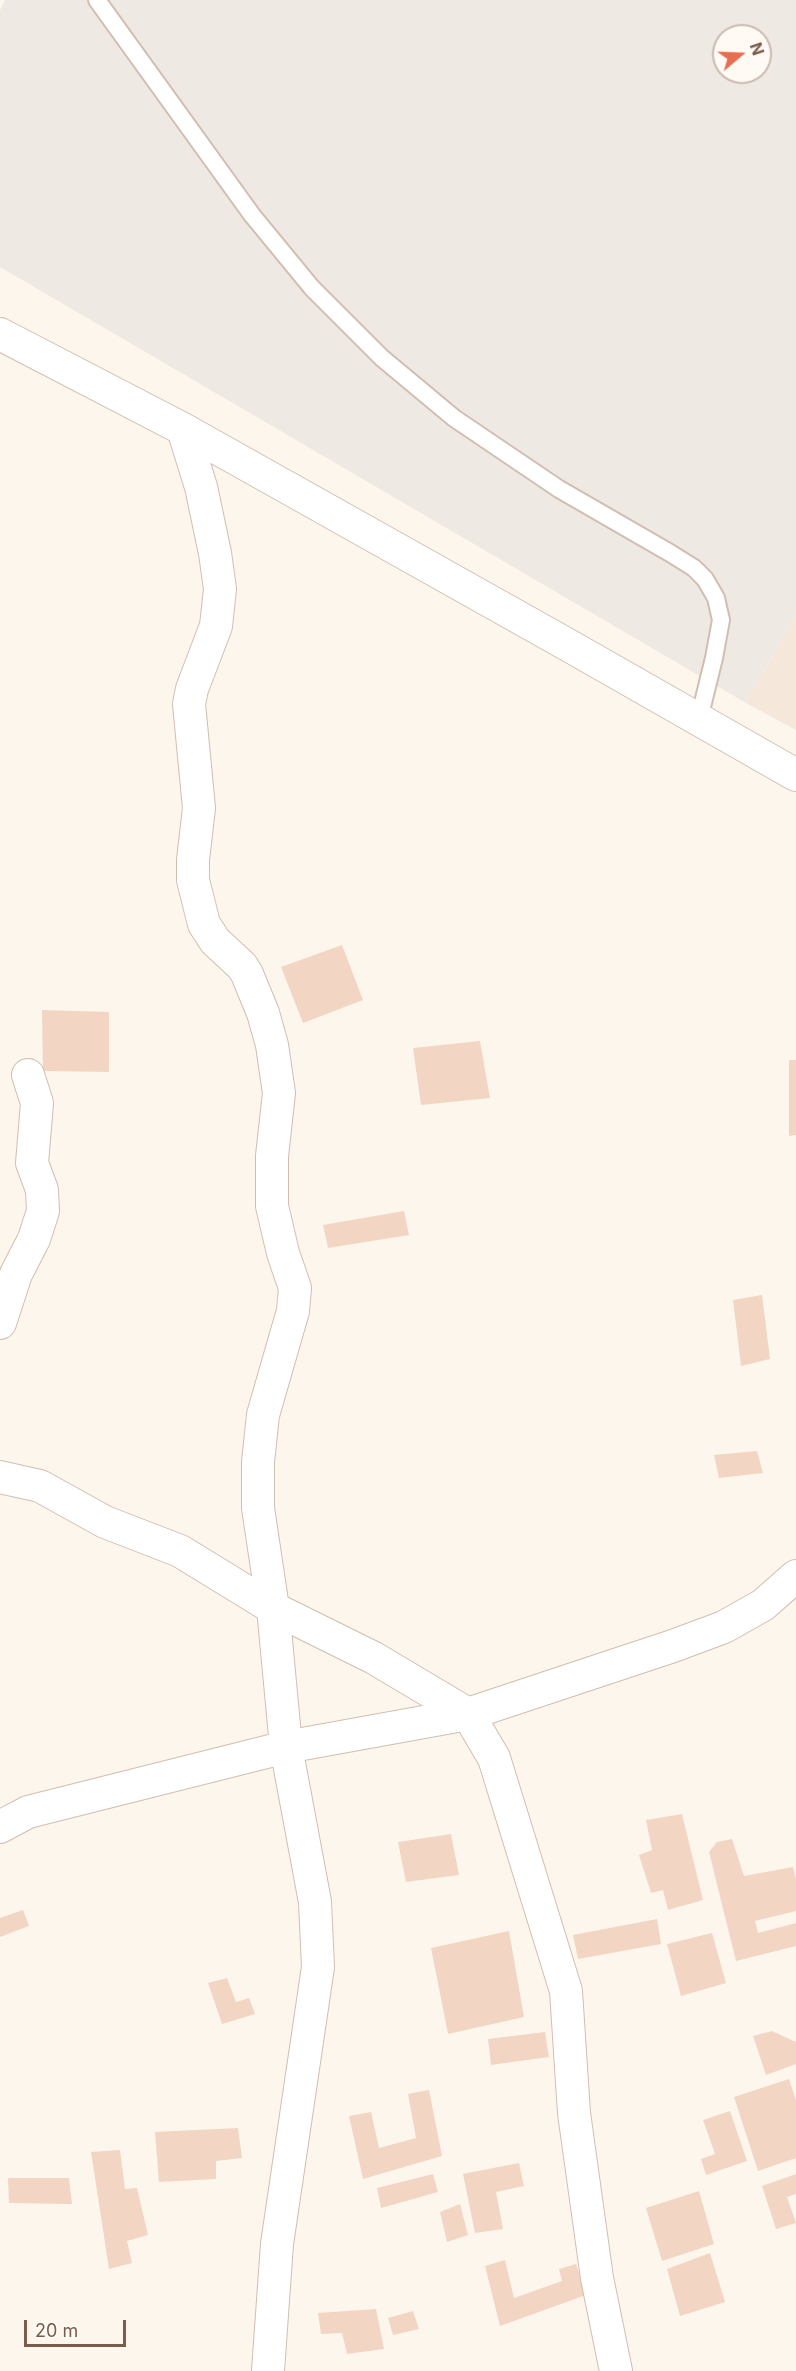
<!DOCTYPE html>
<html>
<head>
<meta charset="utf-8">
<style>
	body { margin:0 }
	#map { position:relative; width:796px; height:2371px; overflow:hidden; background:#fdf6ec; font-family:Inter,sans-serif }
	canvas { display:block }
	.north { position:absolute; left:712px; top:24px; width:60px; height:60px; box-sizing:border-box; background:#fffaf3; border:2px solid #cabbb1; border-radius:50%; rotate:71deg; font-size:16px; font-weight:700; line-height:24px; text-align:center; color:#7a5c4d }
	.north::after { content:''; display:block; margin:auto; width:21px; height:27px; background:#e76f51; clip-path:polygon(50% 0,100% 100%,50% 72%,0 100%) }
	.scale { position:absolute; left:24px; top:2320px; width:102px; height:27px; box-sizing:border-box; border:3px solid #7a5c4d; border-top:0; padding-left:8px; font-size:18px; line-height:21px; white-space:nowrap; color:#7a5c4d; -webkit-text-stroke:4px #fffaf3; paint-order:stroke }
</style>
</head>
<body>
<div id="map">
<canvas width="796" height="2371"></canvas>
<div class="north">N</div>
<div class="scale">20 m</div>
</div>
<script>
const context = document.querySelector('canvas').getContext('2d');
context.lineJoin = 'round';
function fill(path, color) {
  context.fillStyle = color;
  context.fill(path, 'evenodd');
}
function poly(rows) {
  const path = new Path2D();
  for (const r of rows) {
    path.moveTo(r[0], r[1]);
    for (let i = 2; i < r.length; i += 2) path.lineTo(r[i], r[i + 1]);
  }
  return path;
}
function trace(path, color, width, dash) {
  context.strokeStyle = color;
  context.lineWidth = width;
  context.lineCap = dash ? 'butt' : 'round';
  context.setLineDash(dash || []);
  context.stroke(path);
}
const residential = poly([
	[796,615,796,730,746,703]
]);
const industrial = poly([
	[5,0,796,0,796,615,746,703,0,267,0,10],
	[724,36,760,36,760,72,724,72]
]);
const building = poly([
	[342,945,363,1000,303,1023,281,967],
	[42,1010,109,1012,109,1072,43,1071],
	[480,1041,490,1098,421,1105,413,1048],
	[789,1060,796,1060,796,1135,789,1136],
	[404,1211,409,1235,328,1248,323,1225],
	[762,1295,770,1359,741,1366,733,1300],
	[757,1451,763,1473,719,1478,714,1455],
	[682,1814,703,1900,668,1910,663,1890,651,1893,639,1855,652,1850,646,1820],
	[451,1834,459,1875,406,1882,398,1842],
	[732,1839,744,1876,793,1867,796,1879,796,1911,755,1921,758,1933,796,1923,796,1946,736,1961,709,1852,717,1842],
	[23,1910,29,1926,0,1937,0,1918],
	[657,1919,661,1944,578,1959,573,1935],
	[509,1931,524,2017,448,2034,431,1948],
	[712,1933,726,1983,681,1996,667,1944],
	[227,1978,236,2002,249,1998,255,2014,222,2024,208,1983],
	[772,2031,796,2042,796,2064,766,2075,753,2036],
	[545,2032,549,2057,491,2065,488,2039],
	[789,2079,796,2100,796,2158,758,2171,734,2097],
	[429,2090,442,2156,363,2179,349,2116,371,2112,379,2148,416,2138,408,2094],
	[730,2111,747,2161,706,2175,701,2159,715,2154,703,2120],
	[238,2128,242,2158,216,2161,216,2179,159,2182,155,2132],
	[120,2150,125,2189,137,2188,148,2235,127,2241,132,2263,109,2269,91,2152],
	[519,2163,524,2186,496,2192,503,2229,475,2233,463,2174],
	[433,2174,438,2192,381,2208,377,2188],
	[796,2174,796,2194,787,2197,796,2223,776,2229,762,2186],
	[8,2178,69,2178,72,2204,9,2203],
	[699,2191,714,2244,662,2261,646,2208],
	[460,2204,468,2235,447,2242,440,2212],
	[710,2253,725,2302,680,2316,667,2269],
	[505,2260,514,2298,562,2281,559,2269,576,2264,586,2295,500,2326,485,2266],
	[376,2309,384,2349,347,2354,342,2333,321,2334,318,2313],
	[413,2311,419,2329,393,2335,388,2318]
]);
const service = poly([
	[97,0,252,215,312,288,382,358,454,418,559,489,670,553,694,568,705,579,716,598,721,620,714,658,699,719]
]);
const minor = poly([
	[0,334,183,429,568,645,796,775],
	[183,429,201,487,215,553,220,589,216,626,192,689,189,704,199,808,193,860,193,880,204,924,215,941,242,966,247,974,263,1013,272,1045,279,1093,272,1156,272,1206,283,1253,295,1288,293,1311,263,1415,258,1462,258,1508,273,1608,286,1747,315,1902,318,1967,277,2244,268,2371],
	[0,1323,16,1274,34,1239,43,1211,42,1190,32,1163,37,1103,28,1075],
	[0,1477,40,1486,105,1522,180,1551,273,1608,374,1658,468,1714,494,1758,566,1991,574,2113,597,2278,616,2371],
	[0,1827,28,1812,286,1747,468,1714,673,1646,724,1627,763,1605,796,1576]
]);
fill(residential, '#f5e8da');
fill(industrial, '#efe9e4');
fill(building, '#f3d5c3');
trace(service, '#d1beb0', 20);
trace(minor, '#d1beb0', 34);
trace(service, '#fff', 16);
trace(minor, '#fff', 32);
</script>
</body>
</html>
